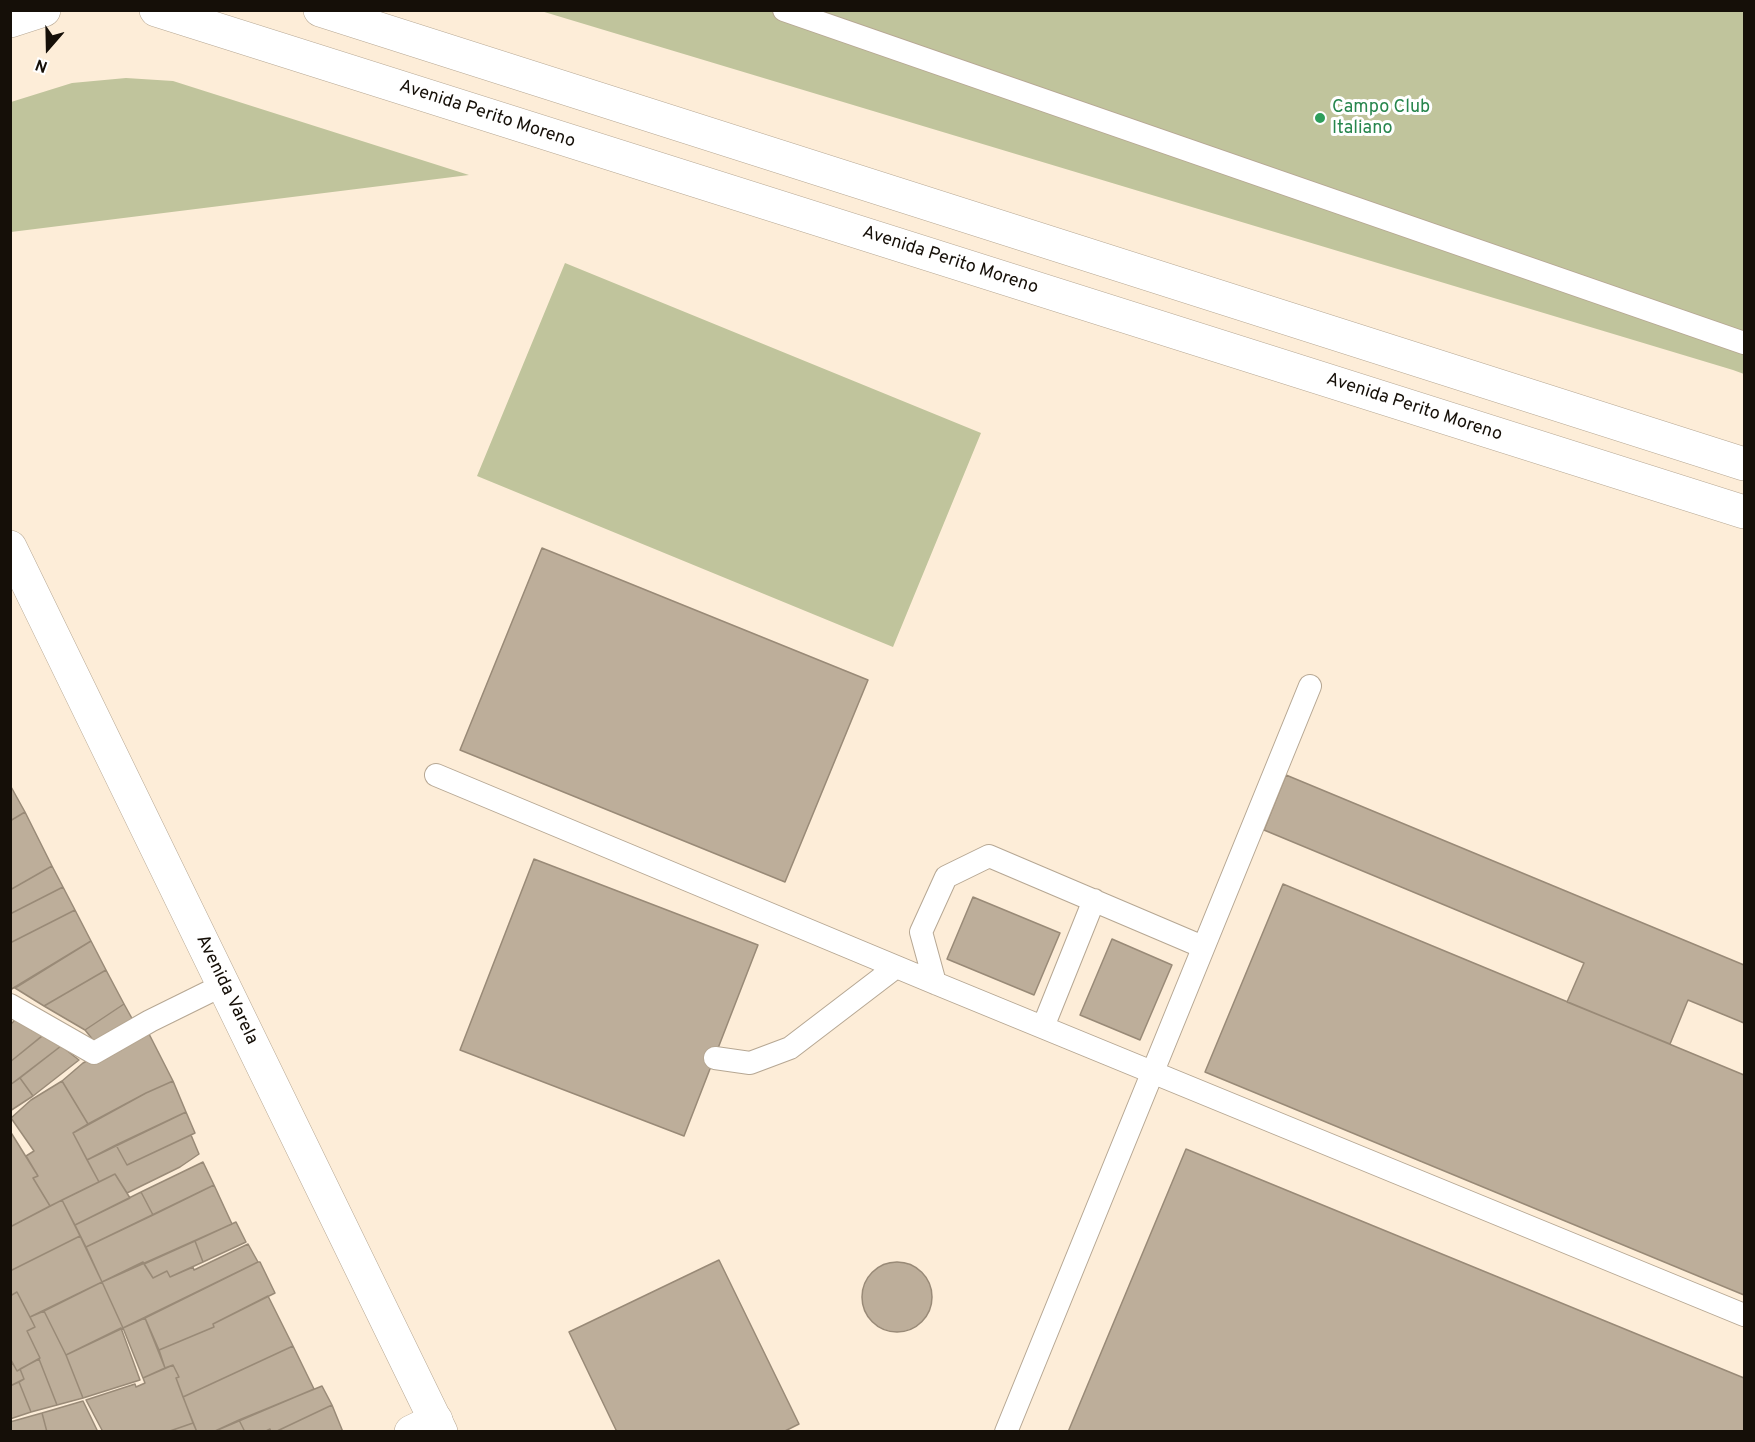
<!DOCTYPE html>
<html>
<head>
<meta charset="utf-8">
<style>
	body { margin:0 }
	#map { position:relative; width:1755px; height:1442px; overflow:hidden; background:#fdedd8; font-family:Overpass,sans-serif }
	canvas { display:block }
	.frame { position:absolute; inset:0; border:12px solid #150f08; pointer-events:none }
	.north { position:absolute; left:18px; top:18px; width:60px; height:60px; -webkit-text-stroke:4px #fff; paint-order:stroke; rotate:200deg; font-size:16px; font-weight:700; line-height:24px; text-align:center; color:#150f08 }
	.north::after { content:''; display:block; margin:auto; width:21px; height:27px; background:#150f08; clip-path:polygon(50% 0,100% 100%,50% 72%,0 100%) }
</style>
</head>
<body>
<div id="map">
<canvas width="1755" height="1442"></canvas>
<div class="frame"></div>
<div class="north">N</div>
</div>
<script>
const context = document.querySelector('canvas').getContext('2d');
context.lineJoin = 'round';
function fill(path, color) {
  context.fillStyle = color;
  context.fill(path, 'evenodd');
}
function poly(rows) {
  const path = new Path2D();
  for (const r of rows) {
    if (r.length === 3) {
      path.moveTo(r[0] + r[2], r[1]);
      path.arc(r[0], r[1], r[2], 0, 2 * Math.PI);
      continue;
    }
    path.moveTo(r[0], r[1]);
    for (let i = 2; i < r.length; i += 2) path.lineTo(r[i], r[i + 1]);
  }
  return path;
}
function trace(path, color, width, dash) {
  context.strokeStyle = color;
  context.lineWidth = width;
  context.lineCap = dash ? 'butt' : 'round';
  context.setLineDash(dash || []);
  context.stroke(path);
}
function drawText(font, color, halo, rows, align = 'center') {
  context.font = font + ' Overpass,sans-serif';
  context.lineWidth = 6;
  context.setLineDash([]);
  context.textBaseline = 'middle';
  context.strokeStyle = halo;
  context.fillStyle = color;
  for (const [text, x, y, turn = 0] of rows) {
    context.save();
    context.translate(x, y);
    context.rotate((+turn || 0) * Math.PI / 180);
    context.textAlign = isNaN(turn) ? turn : align;
    if (halo) context.strokeText(text, 0, 0);
    context.fillText(text, 0, 0);
    context.restore();
  }
}
const green = poly([
	[541,11,1744,11,1744,374,1733,370],
	[126,78,173,81,469,175,11,232,11,102,72,83],
	[565,263,981,433,893,647,477,476]
]);
const building = poly([
	[542,548,868,680,785,882,460,750,542,548],
	[1286,775,1744,965,1744,1023,1688,1000,1670,1044,1567,1002,1584,963,1264,830,1286,775],
	[10,785,25,812,10,821,10,785],
	[25,812,52,866,10,890,10,821,25,812],
	[534,859,758,945,684,1136,460,1050,534,859],
	[52,866,63,887,10,914,10,890,52,866],
	[1283,884,1744,1075,1744,1295,1205,1072,1283,884],
	[63,887,75,910,10,943,10,914,63,887],
	[973,897,1060,933,1034,995,947,959,973,897],
	[75,910,91,941,10,990,10,943,75,910],
	[1112,939,1172,965,1140,1040,1080,1015,1112,939],
	[91,941,106,970,44,1006,15,988,91,941],
	[106,970,124,1004,85,1030,44,1006,106,970],
	[124,1004,134,1022,98,1046,85,1030,124,1004],
	[15,1020,43,1035,10,1062,10,1025,15,1020],
	[147,1030,173,1081,146,1093,88,1124,62,1081,83,1063,147,1030],
	[46,1033,61,1046,10,1085,10,1062,46,1033],
	[61,1046,79,1060,33,1096,20,1078,61,1046],
	[20,1078,33,1096,10,1111,10,1085,20,1078],
	[62,1081,88,1124,73,1133,99,1182,50,1206,33,1178,38,1176,26,1156,34,1151,11,1118,31,1100,62,1081],
	[173,1081,186,1112,87,1160,73,1133,146,1093,173,1081],
	[186,1112,195,1133,127,1165,116,1145,186,1112],
	[10,1131,38,1176,33,1178,50,1206,10,1227,10,1131],
	[191,1135,199,1154,180,1167,127,1193,115,1174,99,1182,87,1160,116,1145,127,1165,191,1135],
	[1186,1149,1744,1378,1744,1432,1068,1432,1186,1149],
	[203,1162,214,1185,153,1215,141,1192,203,1162],
	[115,1174,130,1198,75,1225,62,1200,115,1174],
	[214,1185,232,1224,102,1282,86,1247,214,1185],
	[141,1192,153,1215,86,1247,75,1225,141,1192],
	[62,1200,80,1236,10,1271,10,1227,62,1200],
	[236,1222,246,1242,203,1262,195,1241,236,1222],
	[80,1236,102,1282,30,1317,17,1292,10,1296,10,1271,80,1236],
	[195,1241,203,1262,170,1277,167,1271,153,1278,144,1264,195,1241],
	[248,1244,258,1262,123,1328,102,1282,143,1262,153,1278,167,1271,170,1277,193,1267,194,1270,248,1244],
	[719,1260,799,1424,783,1432,617,1432,569,1332,719,1260],
	[897,1297,35],
	[258,1262,260,1262,275,1293,213,1324,214,1327,159,1350,145,1318,258,1262],
	[102,1282,123,1328,66,1355,44,1311,102,1282],
	[17,1292,35,1327,27,1331,40,1358,17,1371,10,1358,10,1296,17,1292],
	[268,1296,293,1346,183,1397,176,1378,179,1377,173,1365,165,1368,159,1350,214,1327,213,1324,268,1296],
	[44,1311,66,1355,83,1398,57,1405,39,1359,40,1358,27,1331,35,1327,30,1317,44,1311],
	[145,1318,165,1368,143,1378,123,1328,145,1318],
	[121,1328,140,1380,83,1398,66,1355,121,1328],
	[293,1346,314,1389,213,1432,197,1432,183,1397,293,1346],
	[39,1359,57,1405,31,1412,19,1382,24,1379,20,1369,39,1359],
	[13,1364,17,1371,20,1369,24,1379,10,1386,10,1365,13,1364],
	[173,1365,179,1377,176,1378,193,1423,167,1432,103,1432,86,1400,135,1384,136,1387,145,1383,143,1378,173,1365],
	[19,1382,31,1412,10,1419,10,1386,19,1382],
	[322,1386,332,1405,275,1432,271,1432,270,1429,264,1432,245,1432,239,1420,322,1386],
	[83,1401,98,1432,47,1432,42,1413,83,1401],
	[332,1405,343,1432,275,1432,332,1405],
	[42,1413,47,1432,10,1432,10,1422,42,1413],
	[239,1420,245,1432,213,1432,239,1420],
	[193,1423,197,1432,167,1432,193,1423]
]);
const lane = poly([
	[784,10,1744,343],
	[436,775,935,983,1744,1315],
	[935,983,921,932,946,877,989,856,1203,947],
	[10,1005,94,1053,150,1021,223,985],
	[1043,1027,1094,900],
	[715,1058,750,1063,790,1048,896,967],
	[1006,1432,1310,686]
]);
const street = poly([
	[411,1432,436,1420]
]);
const secondary = poly([
	[156,10,1744,512],
	[320,10,1744,464],
	[10,21,44,10],
	[10,547,441,1432]
]);
const markers = [
	[1320,118,6,"#2e9e5b"]
];
const leisureNames = [
	["Campo Club",1332,108],
	["Italiano",1332,129]
];
const streetNames = [
	["Avenida Perito Moreno",487,115,18],
	["Avenida Perito Moreno",950,261,18],
	["Avenida Perito Moreno",1414,408,18],
	["Avenida Varela",226,990,64]
];
fill(green, '#c0c49c');
fill(building, '#bdae9a');
trace(building, '#998a77', 1.5);
trace(lane, '#b6a793', 24);
trace(street, '#b6a793', 34);
trace(secondary, '#b6a793', 34);
trace(lane, '#fff', 22);
trace(street, '#fff', 33);
trace(secondary, '#fff', 33);
for (const [x, y, r, color] of markers) {
  const dot = new Path2D();
  dot.arc(x, y, r, 0, 2 * Math.PI);
  context.fillStyle = color;
  context.fill(dot);
  trace(dot, '#fff', 2);
}
drawText('18px', '#27864d', '#fff', leisureNames, 'left');
drawText('18px', '#150f08', '#fff', streetNames);
</script>
</body>
</html>
